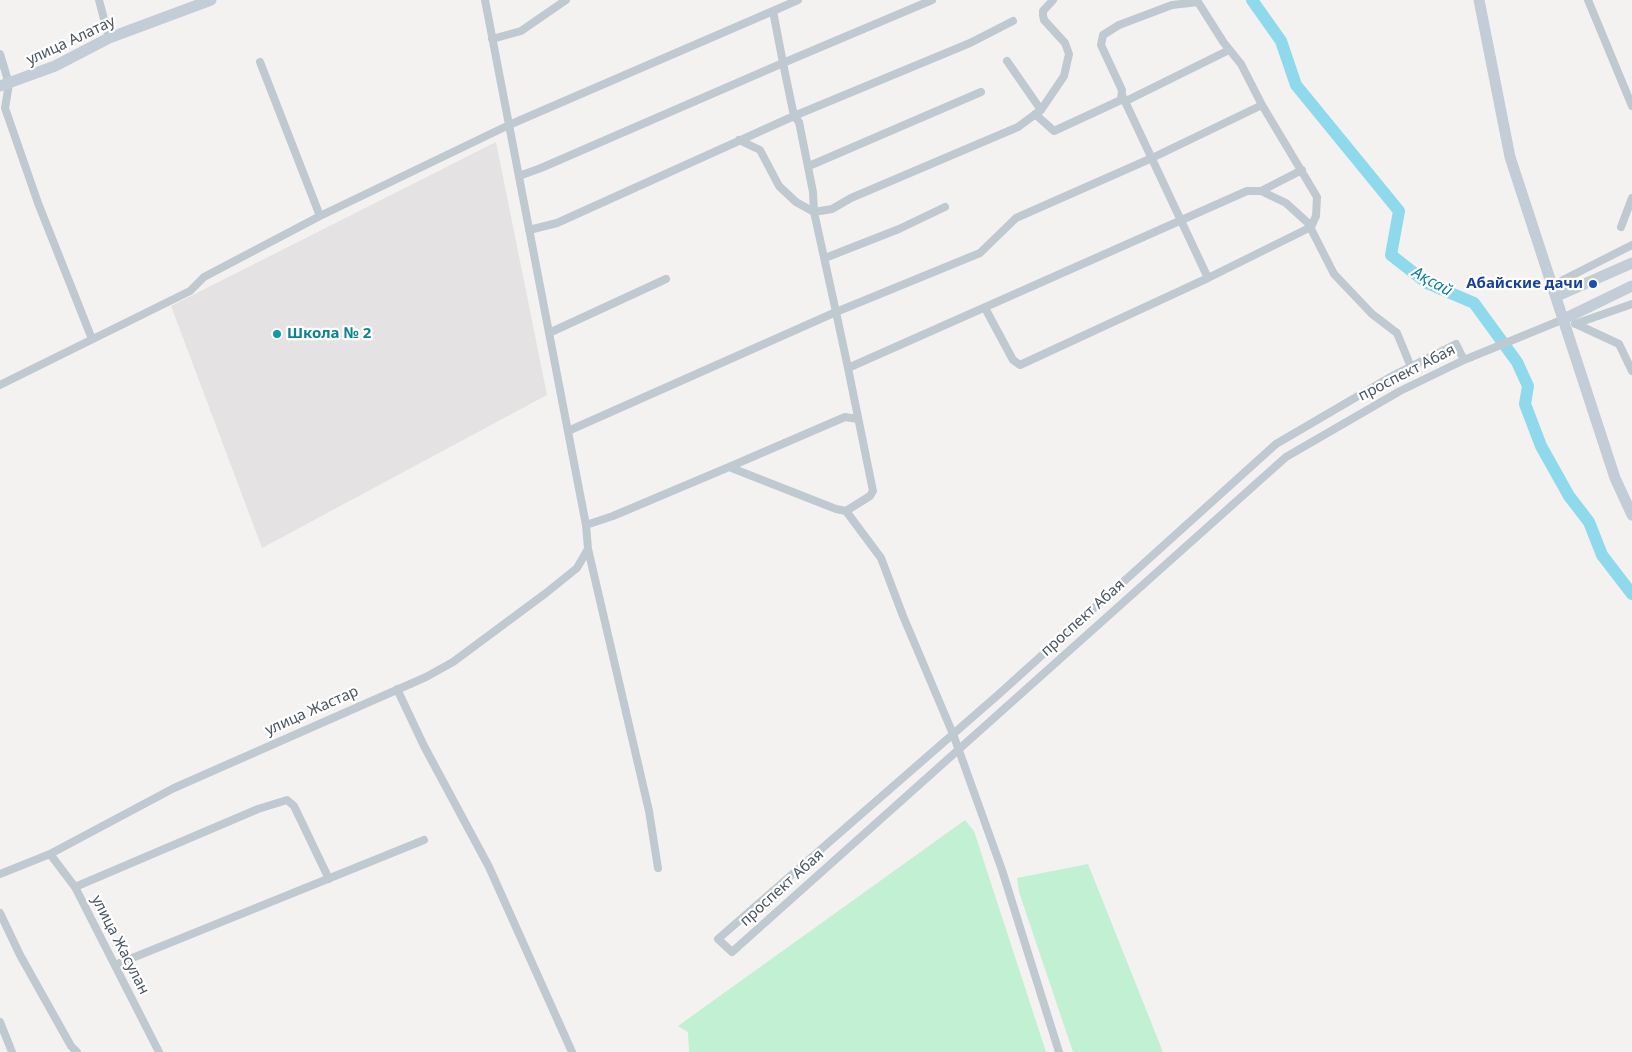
<!DOCTYPE html>
<html>
<head>
<meta charset="utf-8">
<style>
	body { margin:0 }
	canvas { display:block; background:#f4f1f1 }
</style>
</head>
<body>
<canvas width="1632" height="1052"></canvas>
<script>
const context = document.querySelector('canvas').getContext('2d');
context.lineJoin = 'round';
function fill(path, color) {
  context.fillStyle = color;
  context.fill(path, 'evenodd');
}
function poly(rows) {
  const path = new Path2D();
  for (const r of rows) {
    path.moveTo(r[0], r[1]);
    for (let i = 2; i < r.length; i += 2) path.lineTo(r[i], r[i + 1]);
  }
  return path;
}
function trace(path, color, width, dash) {
  context.strokeStyle = color;
  context.lineWidth = width;
  context.lineCap = dash ? 'butt' : 'round';
  context.setLineDash(dash || []);
  context.stroke(path);
}
function drawText(font, color, halo, rows, align = 'center') {
  context.font = font + ' "Noto Sans",sans-serif';
  context.lineWidth = 4.5;
  context.setLineDash([]);
  context.textBaseline = 'middle';
  context.strokeStyle = halo;
  context.fillStyle = color;
  for (const [text, x, y, turn = 0] of rows) {
    context.save();
    context.translate(x, y);
    context.rotate((+turn || 0) * Math.PI / 180);
    context.textAlign = isNaN(turn) ? turn : align;
    if (halo) context.strokeText(text, 0, 0);
    context.fillText(text, 0, 0);
    context.restore();
  }
}
const education = poly([
	[496,142,547,395,262,548,171,306]
]);
const green = poly([
	[965,820,974,831,1046,1052,689,1052,688,1032,678,1026],
	[1088,864,1163,1052,1073,1052,1019,892,1017,878]
]);
const river = poly([
	[1252,0,1281,41,1296,85,1399,211,1391,255,1427,283,1474,303,1517,362,1528,386,1525,404,1541,446,1569,496,1589,522,1602,555,1632,594]
]);
const street = poly([
	[99,0,109,38],
	[932,0,783,63,794,116,799,122,813,192,814,212,836,312,980,253,1016,218,1152,158,1262,105],
	[1588,0,1632,106],
	[492,39,521,31,566,0],
	[0,54,9,84,5,108,38,203,92,339],
	[1007,61,1041,110],
	[260,62,320,216],
	[1126,101,1229,50],
	[1035,114,1054,131,1121,100,1122,90,1101,45,1103,35,1119,25,1172,5,1198,2,1224,43,1241,64,1262,105,1317,197,1316,216,1311,227,1208,278,1122,95],
	[739,140,760,150,779,186,796,202,814,212,832,209,851,198,1018,127,1041,110,1064,76,1069,54,1065,43,1044,20,1043,15,1043,11,1053,0],
	[809,166,981,92],
	[519,176,541,168,783,63,773,11,798,0],
	[1261,191,1302,170],
	[1621,227,1632,198],
	[529,230,557,223,794,116,970,43,1013,21],
	[825,258,899,229,945,207],
	[1553,285,1632,245],
	[985,308,1013,360,1020,365,1208,278],
	[1575,324,1632,304],
	[1576,324,1619,344,1632,371],
	[549,333,666,279],
	[1464,360,1456,344,1394,375,1276,444,999,694,718,939,732,952,1286,457,1400,391,1464,360,1564,319],
	[0,385,190,291,204,277,320,216,509,125,773,11],
	[568,431,836,312,848,368,1247,191,1261,191,1286,203,1308,223,1334,274,1372,314,1397,333,1411,367],
	[729,467,845,417,858,419],
	[846,511,881,558,903,616,953,734,1002,870,1059,1052],
	[586,525,613,516,729,467,836,509,846,511,870,496,873,491,848,368],
	[588,549,649,811,658,868],
	[397,689,424,746,489,867,572,1052],
	[50,854,75,887,159,1052],
	[0,874,50,854,174,788,426,677,453,662,546,593,577,568,588,549,586,525,485,0],
	[75,887,258,809,287,800,294,806,329,879],
	[0,913,20,955,71,1046,77,1052],
	[115,965,424,840],
	[0,1022,12,1052]
]);
const secondary = poly([
	[1479,0,1510,157,1615,478,1632,515],
	[0,86,55,66,109,38,211,0],
	[1557,296,1632,263],
	[1564,319,1632,286]
]);
const markers = [
	[1593,284,5,"#1a4fb4"],
	[277,334,5,"#0f9aa8"]
];
const streetNames = [
	["улица Алатау",71,41,-25],
	["проспект Абая",1407,373,-27],
	["проспект Абая",1083,618,-42],
	["улица Жастар",312,711,-24],
	["проспект Абая",782,888,-42],
	["улица Жасулан",120,945,63]
];
const transitNames = [
	["Абайские дачи",1583,284]
];
const cultureNames = [
	["Школа № 2",287,334]
];
const waterNames = [
	["Ақсай",1432,282,29]
];
fill(education, '#e5e2e3');
fill(green, '#c1f0d3');
trace(river, '#8fd9ec', 12);
trace(street, '#bfc9d0', 8);
trace(secondary, '#c2cdd7', 11);
for (const [x, y, r, color] of markers) {
  const dot = new Path2D();
  dot.arc(x, y, r, 0, 2 * Math.PI);
  context.fillStyle = color;
  context.fill(dot);
  trace(dot, '#fff', 2);
}
drawText('15px', '#49555f', '#fff', streetNames);
drawText('bold 15px', '#164399', '#fff', transitNames, 'right');
drawText('bold 15px', '#0d838f', '#fff', cultureNames, 'left');
drawText('italic 16px', '#0d809e', '#fff', waterNames);
</script>
</body>
</html>
